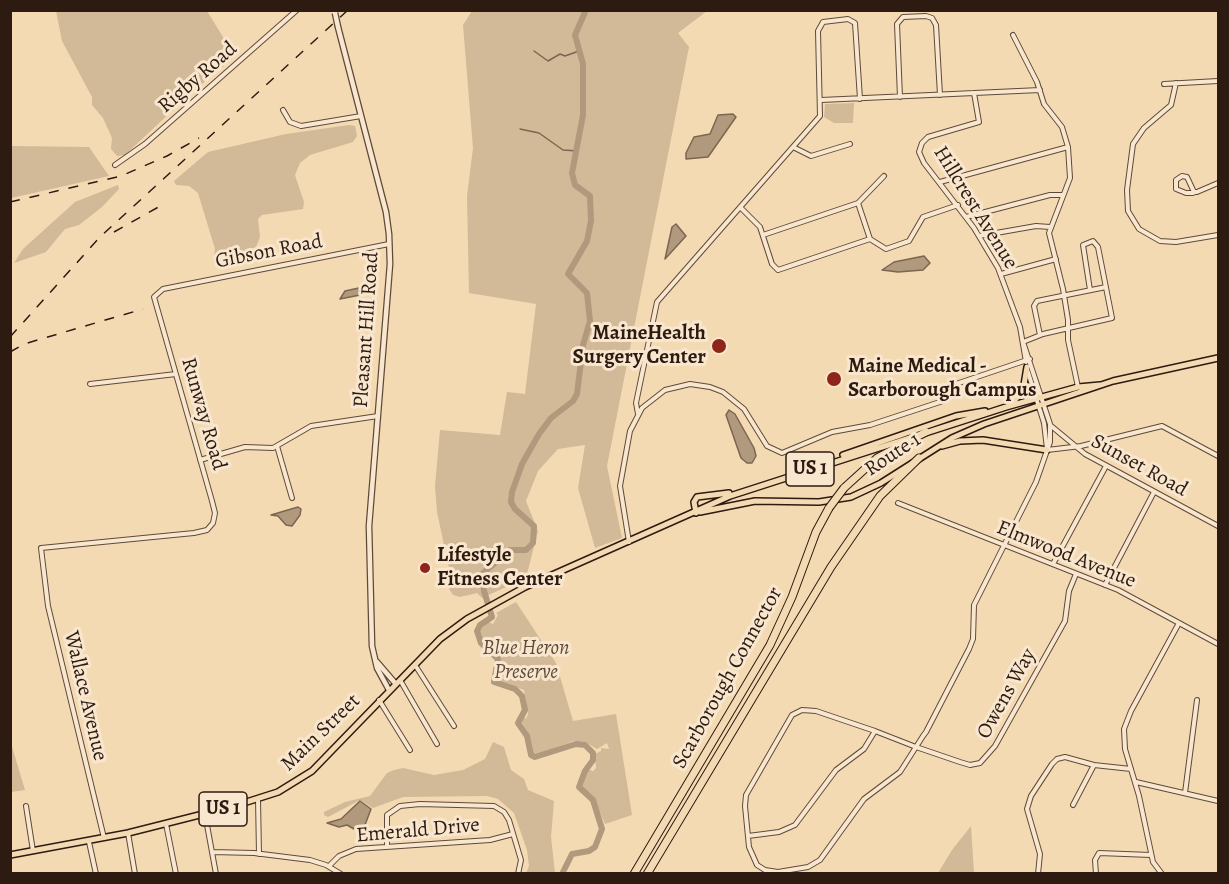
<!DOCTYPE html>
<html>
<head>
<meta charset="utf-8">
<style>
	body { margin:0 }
	#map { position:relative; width:1229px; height:884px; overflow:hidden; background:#f4dab3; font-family:Alegreya,serif }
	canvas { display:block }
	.frame { position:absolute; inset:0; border:12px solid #2d1a11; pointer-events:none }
</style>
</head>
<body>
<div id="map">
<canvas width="1229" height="884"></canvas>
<div class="frame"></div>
</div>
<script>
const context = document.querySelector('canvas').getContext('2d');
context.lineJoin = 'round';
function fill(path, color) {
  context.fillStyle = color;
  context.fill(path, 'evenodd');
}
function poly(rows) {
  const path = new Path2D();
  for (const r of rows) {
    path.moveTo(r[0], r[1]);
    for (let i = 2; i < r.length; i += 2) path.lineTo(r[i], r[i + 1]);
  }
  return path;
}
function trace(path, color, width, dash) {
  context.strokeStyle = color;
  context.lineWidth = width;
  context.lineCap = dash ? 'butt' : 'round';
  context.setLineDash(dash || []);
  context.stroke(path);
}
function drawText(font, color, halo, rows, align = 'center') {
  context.font = font + ' Alegreya,serif';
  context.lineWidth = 6;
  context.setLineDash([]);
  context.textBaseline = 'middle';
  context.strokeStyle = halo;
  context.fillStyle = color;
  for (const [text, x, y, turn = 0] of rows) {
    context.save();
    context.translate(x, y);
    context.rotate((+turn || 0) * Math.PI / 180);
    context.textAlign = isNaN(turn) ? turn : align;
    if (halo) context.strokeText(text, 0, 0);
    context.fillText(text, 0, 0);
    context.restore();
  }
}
const green = poly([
	[56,11,207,11,228,45,232,59,190,94,125,155,117,156,111,149,112,138,103,118,92,105,92,97,62,41],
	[472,11,707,11,678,33,689,47,607,466,622,538,595,548,578,488,585,445,558,449,538,471,526,501,538,531,526,578,482,598,477,593,460,597,453,595,448,587,450,573,437,512,435,486,440,430,500,435,507,392,525,394,536,304,469,293,467,196,473,148,463,25],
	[854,103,853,123,834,123,824,117,825,104],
	[349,125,355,126,357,136,353,142,310,155,300,163,295,175,304,202,303,209,262,215,258,219,260,237,256,247,228,260,213,263,215,249,198,193,189,186,176,185,174,181,208,152,286,134],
	[11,146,89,147,109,176,11,198],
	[118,185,119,189,102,207,79,225,65,229,46,252,14,263,23,249,75,202],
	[516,602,556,663,573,721,616,714,632,815,605,824,593,796,582,789,587,769,593,771,596,768,595,754,601,751,601,748,609,749,607,743,597,749,585,742,574,741,538,754,532,753,529,734,521,721,524,716,526,719,528,714,524,690,496,680,497,669,502,668,498,653,483,642,479,631,487,621,493,624,498,615,496,613],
	[10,740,25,790,11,792,10,792],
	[493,742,504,747,511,770,524,779,528,790,554,801,551,837,555,873,526,873,529,866,527,850,514,813,498,799,487,796,403,797,373,808,360,800,328,817,324,815,324,812,345,802,370,796,387,773,394,770,403,768,434,775,463,770,485,759],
	[971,826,974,873,938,873,952,850]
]);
const water = poly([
	[718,115,733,114,736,117,708,157,686,159,686,153,694,137,710,134,718,115],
	[676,224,686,236,665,259,672,227,676,224],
	[924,256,930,263,923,270,898,272,882,270,894,262,924,256],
	[368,286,375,288,375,292,340,299,345,291,368,286],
	[729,410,735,414,754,448,756,456,752,463,747,463,741,458,726,415,729,410],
	[298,507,301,509,300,515,292,526,286,525,278,516,271,515,298,507],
	[360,801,371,809,365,825,354,829,347,825,339,827,327,823,341,819,360,801]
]);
const stream = poly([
	[534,51,548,61,560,54,565,56,579,51],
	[520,129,539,133,563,150,578,151]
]);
const river = poly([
	[562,874,572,854,589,851,595,847,602,829,593,800,579,787,585,771,593,760,593,753,585,745,576,744,535,757,531,755,527,736,518,723,525,710,522,696,515,689,494,682,498,659,481,643,477,631,480,625,492,617,484,591,482,574,510,550,526,550,533,543,534,526,515,509,511,502,512,492,522,464,539,434,551,418,573,401,577,394,583,345,590,321,587,293,568,274,587,241,591,221,590,196,575,185,572,173,583,115,583,64,575,35,586,10]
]);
const minor = poly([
	[1013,35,1037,82,1044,104,1062,127,1068,147,1070,178,1049,233,1063,289,1068,320,1068,340,1078,387],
	[1176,83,1171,105,1144,128,1133,144,1127,190,1128,211,1139,229,1160,241,1176,242,1218,235],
	[1164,84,1218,81],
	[974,93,979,122,928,137,922,143,919,152,924,163,974,228,998,268,1020,327,1026,362],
	[900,97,897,24,903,17,926,16,932,18,936,25,940,95],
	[821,100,1040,90],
	[283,110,290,122,301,126,361,116],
	[793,147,811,156,850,144],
	[115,165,145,144,297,10],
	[940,182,1068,147],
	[1194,192,1187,177,1182,176,1176,180,1176,189,1186,193,1193,193,1194,192,1197,192,1218,183],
	[858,203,870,239,886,249,909,241,923,217,958,205],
	[740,207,760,227,772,264,778,270,870,239],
	[966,217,1050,195,1063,195],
	[763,235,858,203,884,176],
	[979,236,1036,226,1050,227],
	[1001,274,1056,259],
	[1040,335,1034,306,1037,301,1106,287],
	[1023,342,1050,424,1050,442,1036,482,974,605,973,639,969,649,926,732,923,736,916,747,900,772,864,799,820,860,808,867,778,872,765,870,757,865,749,847,745,806,746,795,792,715,802,710,816,711,875,731,916,747,960,762,970,765,980,763,995,746,1065,621,1069,591,1076,574],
	[1023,342,1043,334,1112,318,1098,247,1093,241,1083,245,1090,290],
	[1027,369,1044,423,1047,449],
	[90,384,176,374],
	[638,414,636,403,657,302,820,116,818,31,823,22,848,19,855,23,860,99],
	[1050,425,1085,454,1218,526],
	[277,446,292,498],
	[1047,450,1081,446,1162,426,1218,456],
	[200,460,245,447,273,448,311,426,378,416],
	[898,503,1118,590,1218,644],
	[629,542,620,486,630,431,642,408,665,390,690,384,710,387,723,392,744,409,767,446,782,453,832,432,870,425,943,401,950,388,956,384,1030,359],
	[1053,564,1106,466],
	[1105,585,1154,492],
	[415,665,454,726],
	[400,680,437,744],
	[379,700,410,750],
	[1136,782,1218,801],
	[1185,793,1197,700],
	[258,799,259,854],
	[1073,805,1094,765],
	[26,806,33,851],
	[205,814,216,874],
	[166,824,176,874],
	[128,833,135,874],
	[748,836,779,832,795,825,836,770,864,749,875,731],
	[104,838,48,606,41,548,194,533,207,530,213,523,215,513,212,501,154,297,163,289,389,244],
	[89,842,96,874],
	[387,847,387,815,400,806,420,804,494,806,504,812,509,820,521,860,518,874],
	[212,852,254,853,310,860,326,865,341,874],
	[329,866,339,856,356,849,490,840,513,834],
	[1038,874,1040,854,1027,809,1031,796,1052,764,1057,759,1065,757,1094,765,1131,769],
	[1096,874,1095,860,1099,853,1151,855],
	[1162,874,1153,862,1139,796,1125,749,1124,729,1131,711,1179,623]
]);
const tertiary = poly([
	[338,27,386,212,389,234,390,264,369,526,372,646,377,668,389,690],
	[377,662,395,683]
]);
const primary = poly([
	[1011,404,1023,391,1027,367],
	[942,446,960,441,983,440,1047,450],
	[843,455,956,416,985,411],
	[700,512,755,501,819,502,851,497,881,483,952,438,984,424,1113,381,1218,358],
	[696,513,694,502,697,497,729,493],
	[10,855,128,833,231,807,278,792,312,771,440,639,467,619,525,587,730,496,1006,407,1078,387,1100,385]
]);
const motorway = poly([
	[844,488,877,458,926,432],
	[634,874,770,645,792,597,816,532,829,508],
	[647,874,831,567,880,496,919,458]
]);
const rail = poly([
	[10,202,121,176,167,156,199,138],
	[114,232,162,205],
	[10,337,100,237,348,10],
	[10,352,24,344,143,309]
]);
const tertiaryBridge = poly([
	[335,13,338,27]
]);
const motorwayBridge = poly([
	[829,508,844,488]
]);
const markers = [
	[719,346,8,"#8f2418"],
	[834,379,8,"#8f2418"],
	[425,568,6,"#8f2418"]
];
const shields = [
	[810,469,48],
	[223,809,48]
];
const shieldNames = [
	["US 1",810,469],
	["US 1",223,809]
];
const streetNames = [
	["Rigby Road",198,78,-41],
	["Hillcrest Avenue",975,208,58],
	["Gibson Road",269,252,-11],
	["Pleasant Hill Road",367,330,-86],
	["Runway Road",203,414,74],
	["Route 1",893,455,-33],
	["Sunset Road",1139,466,29],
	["Elmwood Avenue",1066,555,22],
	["Scarborough Connector",728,678,-61],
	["Owens Way",1007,694,-61],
	["Wallace Avenue",85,696,77],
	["Main Street",321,733,-44],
	["Emerald Drive",418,831,-5]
];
const poiNames = [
	["MaineHealth",706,334,"right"],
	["Surgery Center",706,358,"right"],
	["Maine Medical -",848,367],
	["Scarborough Campus",848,391],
	["Lifestyle",437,556],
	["Fitness Center",437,580]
];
const parkNames = [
	["Blue Heron",526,649],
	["Preserve",526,673]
];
fill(green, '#d2b997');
fill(water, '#b0997c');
trace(water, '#7c6651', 1.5);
trace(stream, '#7c6651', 1.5);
trace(river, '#b0997c', 6);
trace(minor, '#5f4a3a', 6);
trace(tertiary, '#5f4a3a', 7);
trace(primary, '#2d1a11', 8);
trace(motorway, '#2d1a11', 9);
trace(minor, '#f8e7ce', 4);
trace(tertiary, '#f8e7ce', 4.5);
trace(primary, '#f4dab3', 5);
trace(motorway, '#f4dab3', 7);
trace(rail, '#2d1a11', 1.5, [10, 10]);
trace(tertiaryBridge, '#5f4a3a', 7, []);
trace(motorwayBridge, '#2d1a11', 9, []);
trace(tertiaryBridge, '#f8e7ce', 4.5);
trace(motorwayBridge, '#f4dab3', 7);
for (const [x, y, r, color] of markers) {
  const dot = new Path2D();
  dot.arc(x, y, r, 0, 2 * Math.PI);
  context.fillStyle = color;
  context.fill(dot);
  trace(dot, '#f8e7ce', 2);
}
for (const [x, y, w] of shields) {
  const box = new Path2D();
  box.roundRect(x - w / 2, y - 17, w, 34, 4.5);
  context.fillStyle = '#f8e7ce';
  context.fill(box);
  trace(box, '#2d1a11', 1.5);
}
drawText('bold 20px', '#2d1a11', null, shieldNames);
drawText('21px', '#2d1a11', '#f8e7ce', streetNames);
drawText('bold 21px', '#2d1a11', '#f8e7ce', poiNames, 'left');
drawText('italic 21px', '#5f4a39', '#f8e7ce', parkNames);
</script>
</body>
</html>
